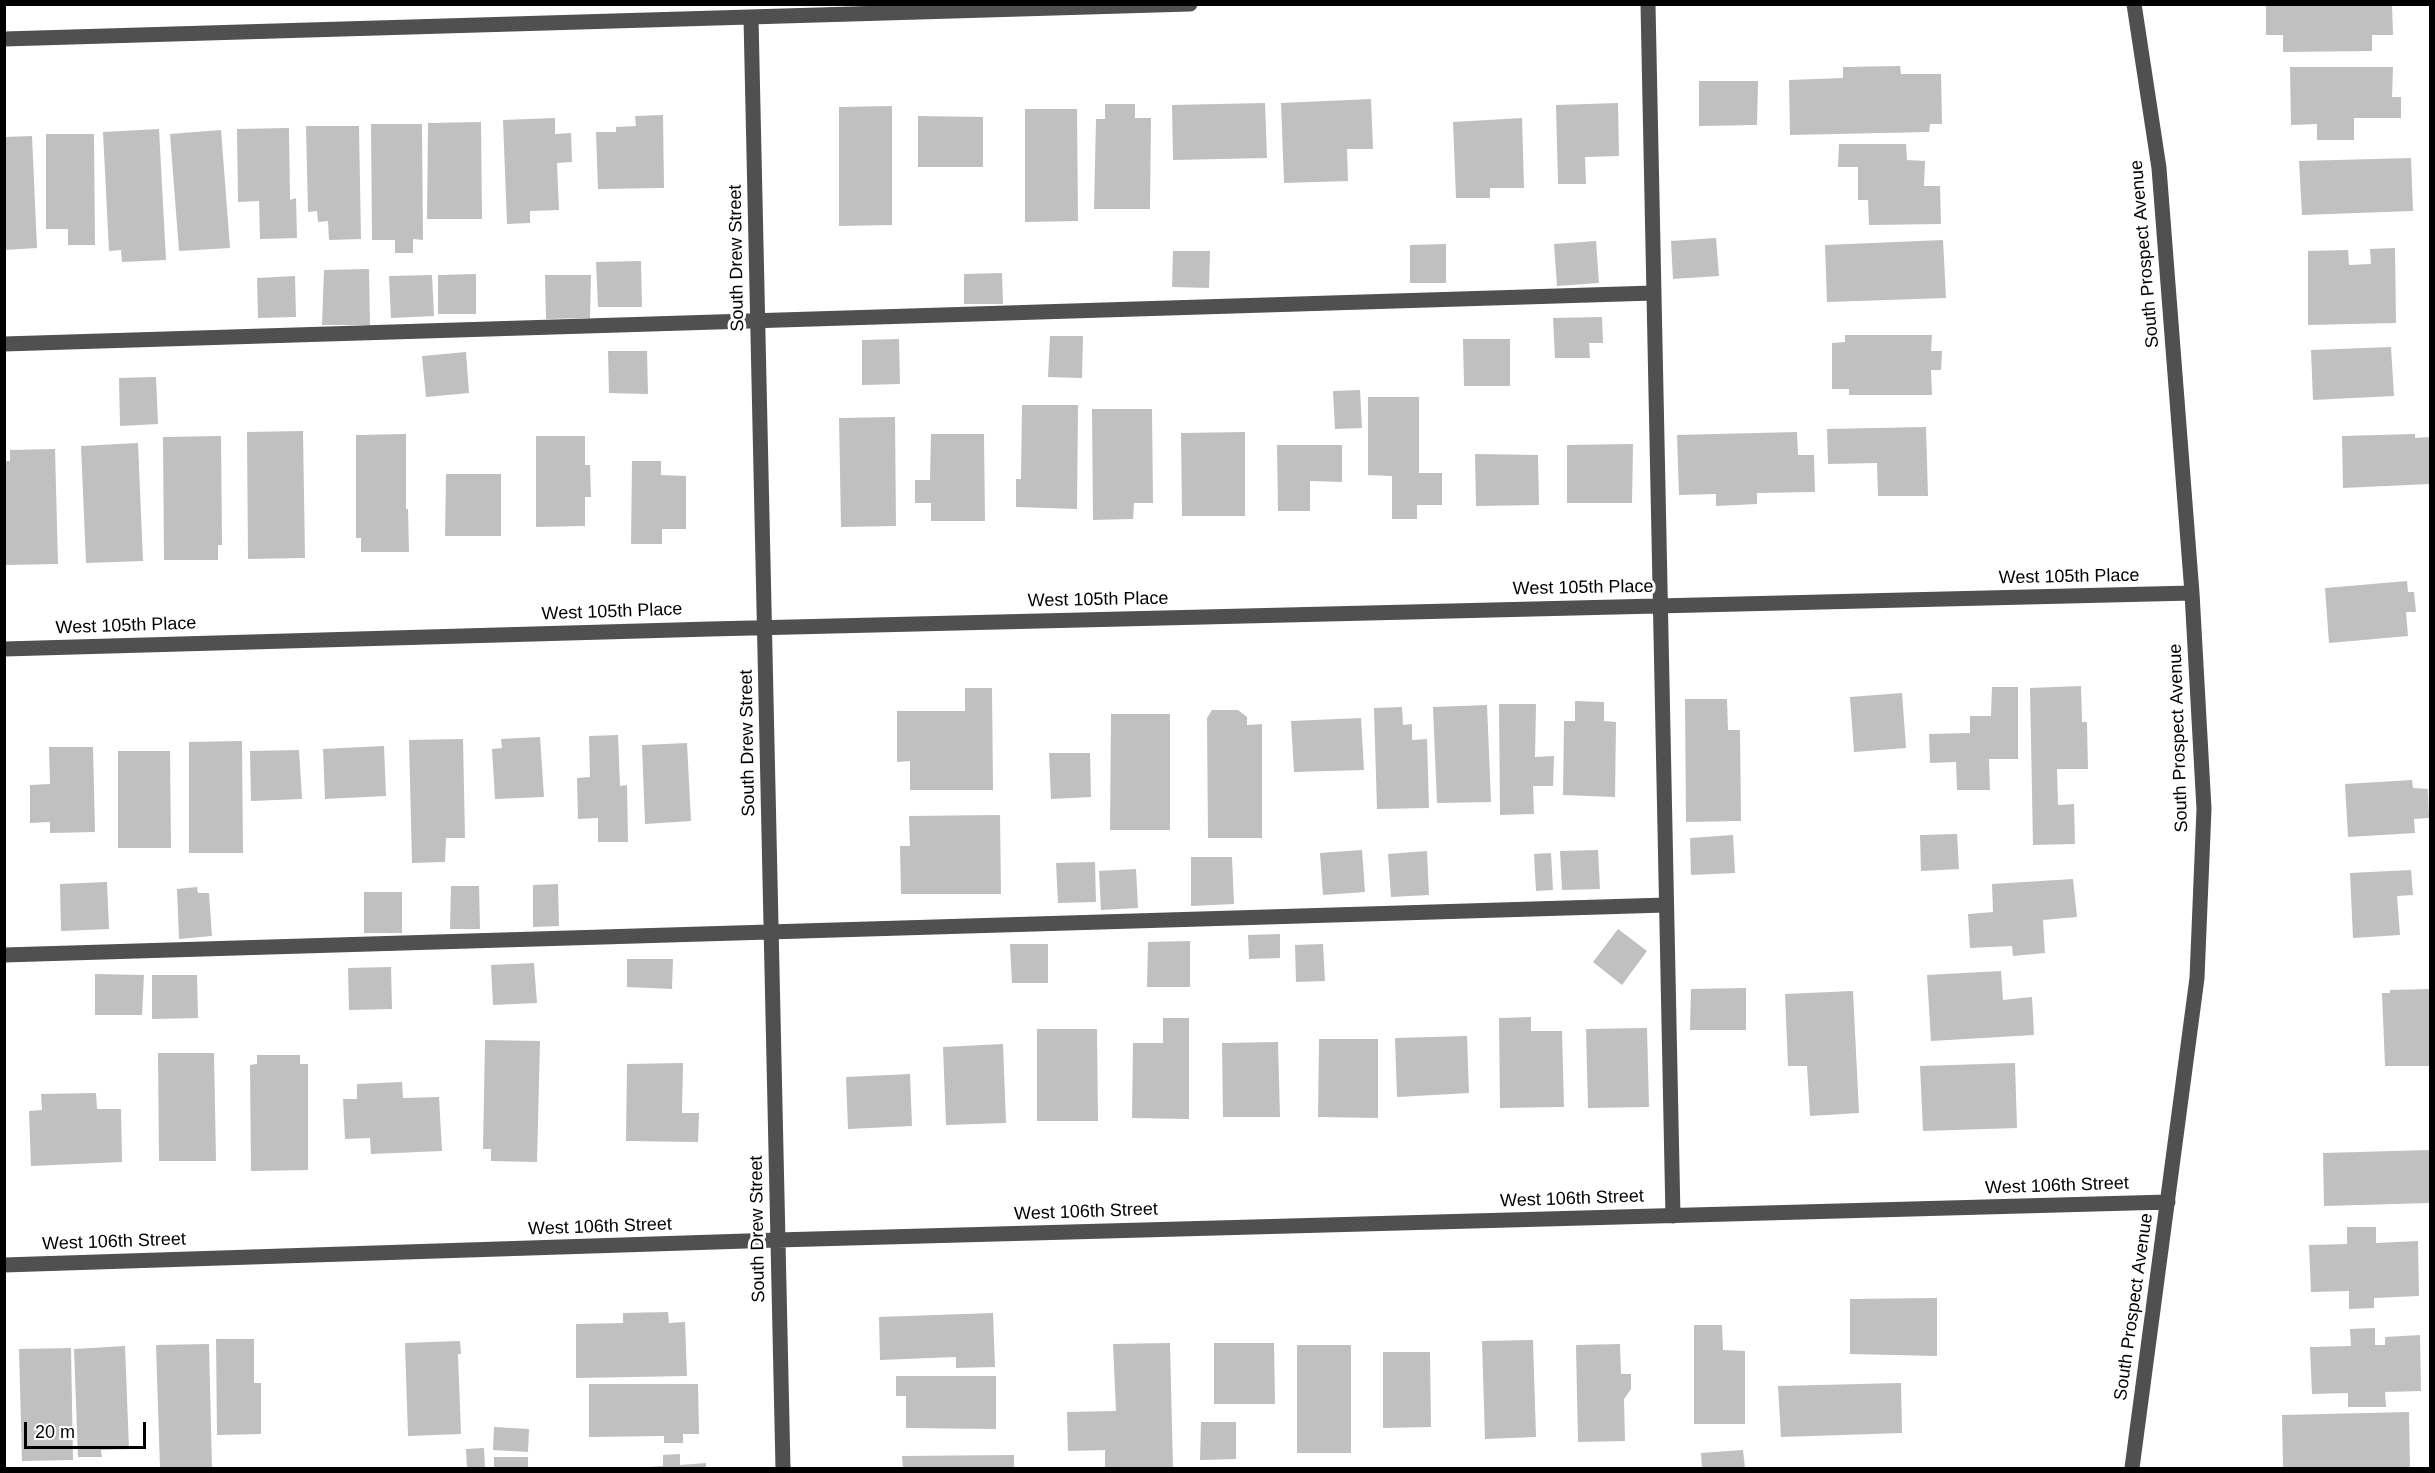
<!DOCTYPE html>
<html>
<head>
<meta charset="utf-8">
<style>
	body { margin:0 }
	#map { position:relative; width:2435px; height:1473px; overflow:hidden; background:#fff; font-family:Arial,sans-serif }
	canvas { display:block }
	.frame { position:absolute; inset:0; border:6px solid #000; pointer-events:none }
	.scale { position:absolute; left:24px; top:1422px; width:122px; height:27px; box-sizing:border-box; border:3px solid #000; border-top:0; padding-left:8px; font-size:18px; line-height:21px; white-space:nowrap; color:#000; -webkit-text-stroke:4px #fff; paint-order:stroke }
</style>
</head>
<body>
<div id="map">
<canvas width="2435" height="1473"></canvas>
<div class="frame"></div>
<div class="scale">20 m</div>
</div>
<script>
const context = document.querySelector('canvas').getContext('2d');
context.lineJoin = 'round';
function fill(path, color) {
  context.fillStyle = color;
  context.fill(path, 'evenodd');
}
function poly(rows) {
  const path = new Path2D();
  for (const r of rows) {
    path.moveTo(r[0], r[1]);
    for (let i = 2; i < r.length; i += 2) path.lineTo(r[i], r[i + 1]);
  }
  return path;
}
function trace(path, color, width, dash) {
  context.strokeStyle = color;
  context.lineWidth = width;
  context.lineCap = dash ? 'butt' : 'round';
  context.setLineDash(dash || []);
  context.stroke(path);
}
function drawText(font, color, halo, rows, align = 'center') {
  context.font = font + ' Arial,sans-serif';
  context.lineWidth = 6;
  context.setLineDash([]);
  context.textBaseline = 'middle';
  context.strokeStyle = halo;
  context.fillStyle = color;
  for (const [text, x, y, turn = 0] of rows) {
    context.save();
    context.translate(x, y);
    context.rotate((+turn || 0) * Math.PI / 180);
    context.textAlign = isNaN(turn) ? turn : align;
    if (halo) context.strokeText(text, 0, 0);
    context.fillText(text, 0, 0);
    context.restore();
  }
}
const building = poly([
	[2266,4,2392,4,2393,35,2372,35,2372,51,2283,52,2283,35,2266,35],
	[1900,66,1901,74,1941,74,1942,124,1930,124,1929,132,1790,135,1789,80,1843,78,1843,67],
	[2290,67,2393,67,2392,97,2401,97,2401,118,2354,118,2354,140,2317,140,2317,124,2291,125],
	[1699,81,1758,81,1757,125,1699,126],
	[1371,99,1373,149,1347,149,1348,181,1284,183,1281,103],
	[1265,103,1267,158,1173,160,1172,105],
	[1618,103,1619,156,1585,157,1586,184,1558,184,1556,105],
	[1105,104,1135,104,1135,118,1151,118,1150,209,1094,209,1096,119,1105,119],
	[892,106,892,225,839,226,839,107],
	[1025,109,1077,109,1078,221,1025,222],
	[663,115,664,188,598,189,596,132,616,132,616,127,636,126,635,116],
	[918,116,983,117,983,167,918,167],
	[555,118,555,134,571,133,572,162,557,163,559,210,530,211,530,223,507,224,503,120],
	[1522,118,1524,188,1490,188,1490,198,1456,198,1453,122],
	[481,122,482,219,427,219,428,123],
	[371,124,422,124,423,240,413,239,413,253,395,253,395,240,372,240],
	[306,126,359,126,361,239,329,240,328,221,318,222,317,211,308,212],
	[289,128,290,200,296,198,297,238,260,239,259,201,238,202,237,129],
	[159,129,166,260,122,262,121,250,109,251,103,132],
	[221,130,230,248,179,251,170,134],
	[46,134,94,134,95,245,68,245,68,229,46,229],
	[32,136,37,248,4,250,4,137],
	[1839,144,1906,144,1907,160,1925,161,1924,186,1940,186,1941,224,1869,225,1868,200,1858,200,1858,167,1838,167],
	[2411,158,2413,211,2302,215,2299,161],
	[1716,238,1719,276,1673,279,1671,241],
	[1943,240,1946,298,1827,302,1825,245],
	[1596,241,1599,283,1557,286,1554,244],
	[1446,244,1446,283,1410,283,1410,245],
	[2395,248,2396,323,2308,325,2308,251,2348,250,2349,265,2371,264,2370,249],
	[1173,251,1210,251,1209,288,1172,287],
	[641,261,642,307,598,307,596,262],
	[369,269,370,325,322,325,324,270],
	[1002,273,1003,304,964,304,964,274],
	[476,274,476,314,438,314,438,275],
	[432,275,434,316,391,318,389,276],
	[545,275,591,275,590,318,546,319],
	[295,276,296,317,258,318,257,278],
	[1602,317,1603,343,1589,343,1590,358,1555,358,1553,318],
	[1845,335,1932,335,1931,351,1942,351,1941,370,1931,370,1932,395,1849,395,1849,389,1832,389,1832,343,1845,342],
	[1050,336,1083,336,1082,378,1048,377],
	[899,339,900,384,862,385,862,340],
	[1463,339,1510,339,1510,386,1464,386],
	[2391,347,2394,396,2313,400,2311,350],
	[608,351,647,351,648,394,609,393],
	[466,352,469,393,426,397,422,356],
	[156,377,158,424,120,426,119,378],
	[1360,390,1362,428,1335,429,1333,391],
	[1368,397,1419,397,1419,473,1442,473,1442,505,1417,505,1417,519,1392,519,1392,476,1368,475],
	[1022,405,1078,405,1077,509,1016,507,1016,479,1021,479],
	[1092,409,1152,409,1153,503,1134,503,1133,519,1093,520],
	[895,417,896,526,841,527,839,418],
	[1926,427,1928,496,1878,496,1877,463,1828,464,1827,429],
	[303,431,305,558,248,559,247,432],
	[1245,432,1245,516,1182,516,1181,433],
	[1797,432,1798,455,1814,455,1815,492,1757,493,1757,504,1716,506,1716,494,1679,495,1677,435],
	[406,434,406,509,408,509,409,552,361,552,361,538,356,538,356,435],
	[931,434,984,434,985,521,931,521,931,503,915,503,915,480,930,480],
	[2415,434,2415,438,2430,437,2430,484,2343,488,2342,436],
	[221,436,222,545,218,545,218,560,164,560,163,437],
	[536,436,585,436,585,465,590,465,591,497,585,497,585,526,536,527],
	[138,443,143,561,86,563,81,446],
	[1633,444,1632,503,1567,503,1567,445],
	[1277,445,1342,445,1342,482,1310,481,1310,511,1278,511],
	[55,449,58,564,4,565,4,461,10,461,10,450],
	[1475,454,1538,455,1539,505,1476,506],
	[632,461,661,461,661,475,686,476,686,529,662,529,662,544,631,544],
	[446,474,501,474,501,536,445,536],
	[2407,581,2408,592,2414,592,2416,612,2406,612,2408,636,2329,643,2325,588],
	[2081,686,2082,722,2087,722,2088,769,2057,769,2058,805,2074,804,2075,844,2033,845,2030,688],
	[1992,687,2018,687,2018,759,1989,759,1990,790,1957,790,1956,762,1930,763,1929,734,1970,733,1970,716,1991,716],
	[965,688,992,688,993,790,910,790,910,761,897,762,897,711,965,711],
	[1902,693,1906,748,1854,752,1850,697],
	[1685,699,1727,699,1728,730,1740,730,1741,821,1686,822],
	[1575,701,1604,702,1604,721,1616,722,1615,797,1563,795,1564,721,1575,721],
	[1499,704,1536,704,1535,757,1554,756,1553,786,1533,786,1534,814,1500,815],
	[1487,705,1491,802,1437,803,1433,707],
	[1402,707,1403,725,1412,724,1412,740,1427,739,1429,808,1377,809,1374,708],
	[1212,710,1238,710,1247,717,1247,725,1262,724,1262,838,1208,838,1207,718],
	[1111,714,1170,714,1170,830,1110,830],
	[1361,718,1364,770,1294,772,1291,721],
	[618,735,620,786,627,785,628,842,598,842,598,818,578,819,577,778,590,777,589,736],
	[540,737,544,797,495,799,492,749,502,748,501,739],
	[463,739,465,838,446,838,445,862,412,863,409,740],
	[242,741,243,853,189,853,189,742],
	[687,743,691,821,645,824,642,745],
	[384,746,386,796,325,799,323,749],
	[49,747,93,747,95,832,50,833,50,822,30,823,30,785,50,784],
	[299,750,302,799,251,801,250,751],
	[118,751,170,751,171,848,118,848],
	[1049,753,1090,753,1091,797,1051,799],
	[2412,780,2413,788,2428,789,2429,818,2414,819,2415,833,2348,837,2345,784],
	[1000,815,1001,894,901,894,900,846,910,846,909,816],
	[1957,834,1959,869,1921,871,1920,835],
	[1733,835,1735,873,1691,875,1690,838],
	[1362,850,1365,892,1323,895,1320,853],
	[1598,850,1600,889,1562,890,1560,851],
	[1427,851,1429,895,1391,897,1388,854],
	[1551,853,1553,890,1536,891,1534,854],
	[1191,857,1232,857,1234,904,1191,906],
	[1095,862,1096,902,1058,903,1056,863],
	[1136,869,1138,908,1101,910,1099,871],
	[2411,870,2413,895,2397,896,2400,935,2353,938,2350,873],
	[2073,879,2077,917,2043,920,2045,953,2013,956,2012,946,1970,948,1968,914,1993,912,1992,884],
	[107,882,109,929,61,931,60,884],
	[558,884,559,926,533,927,533,885],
	[451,886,479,886,480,929,450,929],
	[197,887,198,893,209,893,212,936,179,939,177,889],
	[364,892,402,892,402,933,364,933],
	[1618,929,1647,951,1622,985,1593,962],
	[1280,934,1280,958,1249,959,1248,935],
	[1190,941,1190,987,1147,987,1148,942],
	[1010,944,1048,944,1048,983,1012,983],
	[1323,944,1325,981,1296,982,1295,945],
	[627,959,673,959,672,989,627,987],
	[534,963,537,1003,493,1005,491,965],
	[391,967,392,1009,349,1010,348,968],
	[2001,971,2003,1000,2032,997,2034,1035,1931,1041,1927,975],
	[95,974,144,975,142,1015,95,1015],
	[152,975,197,975,198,1018,152,1019],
	[1746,988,1746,1030,1690,1030,1691,989],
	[2430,989,2430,1066,2385,1066,2382,993,2390,993,2390,990],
	[1853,991,1859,1113,1810,1116,1807,1066,1788,1066,1785,994],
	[1531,1017,1531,1031,1562,1031,1564,1107,1500,1108,1499,1018],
	[1163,1018,1189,1018,1189,1119,1132,1118,1133,1043,1163,1043],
	[1647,1028,1649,1107,1588,1108,1586,1029],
	[1037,1029,1097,1029,1098,1121,1037,1121],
	[1467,1036,1469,1093,1397,1097,1395,1038],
	[1319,1039,1378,1039,1378,1118,1318,1117],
	[485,1040,540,1041,537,1162,491,1161,491,1149,483,1149],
	[1278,1042,1280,1117,1223,1117,1222,1043],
	[1003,1044,1006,1123,946,1125,943,1047],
	[158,1053,214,1053,216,1161,159,1161],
	[257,1055,300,1055,300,1064,308,1064,308,1170,251,1171,250,1065,257,1064],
	[683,1063,682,1113,699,1113,698,1142,626,1141,627,1064],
	[2015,1063,2017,1128,1923,1131,1920,1066],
	[910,1074,912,1126,848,1129,846,1077],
	[402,1082,403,1098,439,1097,442,1151,371,1154,370,1138,345,1139,343,1099,357,1099,357,1084],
	[96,1093,97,1109,121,1109,122,1162,31,1166,29,1111,42,1110,41,1094],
	[2430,1150,2430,1203,2324,1206,2323,1153],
	[2347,1227,2376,1227,2376,1243,2418,1241,2419,1296,2374,1298,2374,1308,2349,1309,2349,1291,2311,1292,2309,1245,2347,1244],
	[1937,1298,1937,1356,1850,1354,1850,1299],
	[668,1312,669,1323,685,1322,687,1376,576,1378,576,1324,623,1323,623,1313],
	[993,1313,995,1367,956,1368,956,1357,880,1360,879,1317],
	[1694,1325,1722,1325,1723,1350,1745,1351,1745,1424,1694,1424],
	[2375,1328,2375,1345,2385,1345,2385,1337,2420,1335,2421,1391,2385,1392,2386,1407,2348,1407,2348,1393,2312,1394,2310,1347,2351,1346,2350,1329],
	[216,1339,254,1339,254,1383,261,1383,261,1434,217,1435],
	[1533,1340,1536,1437,1485,1439,1482,1341],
	[460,1341,461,1354,458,1354,461,1434,408,1436,405,1343],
	[1170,1343,1173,1468,1105,1468,1105,1450,1068,1451,1067,1412,1116,1411,1113,1344],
	[1214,1343,1274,1343,1275,1404,1214,1404],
	[209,1344,212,1468,160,1468,156,1345],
	[1620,1344,1621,1374,1631,1374,1631,1389,1624,1399,1625,1441,1578,1442,1576,1345],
	[1297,1345,1351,1345,1351,1453,1297,1453],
	[125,1346,129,1449,101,1450,102,1457,78,1457,74,1349],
	[71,1348,73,1460,22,1461,19,1349],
	[1383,1352,1430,1352,1431,1427,1383,1428],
	[896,1376,996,1376,996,1429,906,1428,906,1396,896,1396],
	[1901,1383,1902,1433,1781,1437,1778,1386],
	[589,1384,698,1384,699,1434,683,1434,683,1443,664,1443,664,1436,589,1437],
	[2409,1412,2410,1468,2283,1468,2282,1415],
	[1201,1422,1236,1422,1236,1459,1200,1460],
	[494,1427,529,1429,528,1452,493,1450],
	[484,1448,485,1468,467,1468,466,1449],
	[1743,1450,1745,1468,1702,1468,1701,1453],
	[680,1454,680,1465,706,1463,706,1468,649,1468,649,1467,663,1466,663,1455],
	[1014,1455,1014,1468,903,1468,902,1456],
	[494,1457,528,1457,528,1468,494,1468]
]);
const minor = poly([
	[1648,4,1673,1216],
	[751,18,783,1468],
	[4,39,1190,4],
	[4,344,1654,293],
	[4,649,710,629,2192,593],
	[4,955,1666,905],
	[4,1265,777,1240,2168,1202],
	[2132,1468,2197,978,2204,809,2192,593,2159,168,2134,4]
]);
const streetNames = [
	["South Prospect Avenue",2145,254,-95],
	["South Drew Street",737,258,-91],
	["West 105th Place",2069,577,-1],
	["West 105th Place",1583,588,-1],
	["West 105th Place",1098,600,-1],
	["West 105th Place",612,612,-2],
	["West 105th Place",126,626,-2],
	["South Prospect Avenue",2179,738,-92],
	["South Drew Street",748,743,-91],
	["West 106th Street",2057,1186,-2],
	["West 106th Street",1572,1199,-2],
	["West 106th Street",1086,1212,-2],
	["West 106th Street",600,1227,-2],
	["South Drew Street",758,1229,-91],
	["West 106th Street",114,1242,-2],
	["South Prospect Avenue",2134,1307,-82]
];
fill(building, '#c0c0c0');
trace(minor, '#505050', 15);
drawText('18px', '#000', '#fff', streetNames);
</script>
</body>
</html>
